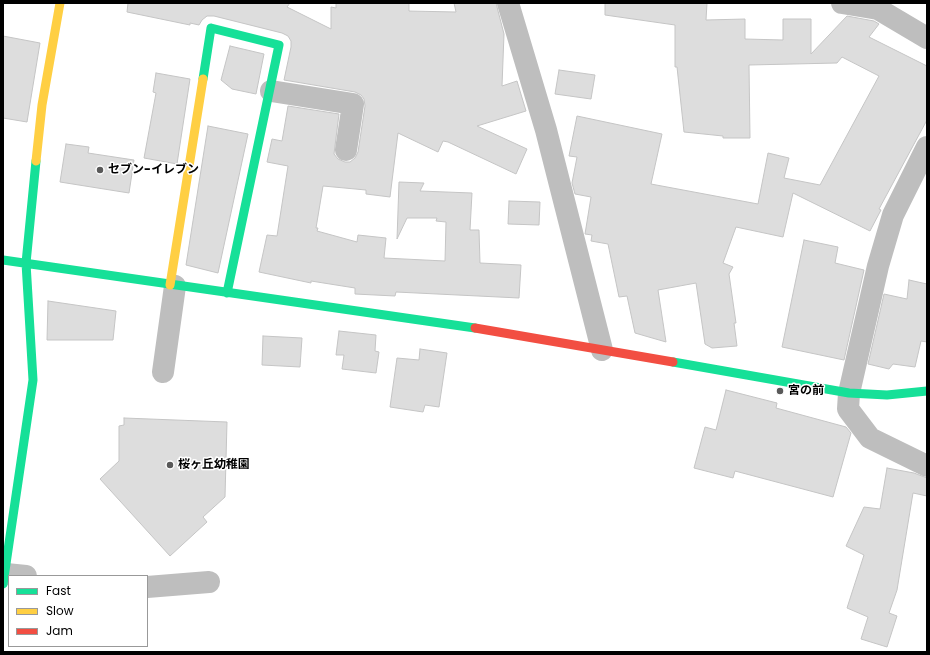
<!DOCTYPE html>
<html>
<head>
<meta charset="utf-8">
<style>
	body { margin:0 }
	#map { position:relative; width:930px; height:655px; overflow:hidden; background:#fff; font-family:Poppins,sans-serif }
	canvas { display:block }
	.frame { position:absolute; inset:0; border:4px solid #000; pointer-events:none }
	.legend { position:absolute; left:8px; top:575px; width:140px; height:72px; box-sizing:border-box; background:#fff; border:1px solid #999; margin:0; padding:5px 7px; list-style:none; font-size:12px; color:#000 }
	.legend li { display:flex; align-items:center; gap:8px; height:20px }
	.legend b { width:20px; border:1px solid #999 }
</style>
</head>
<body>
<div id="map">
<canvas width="930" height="655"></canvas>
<div class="frame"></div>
<ul class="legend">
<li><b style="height:5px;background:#16e098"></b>Fast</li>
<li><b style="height:5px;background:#ffcf43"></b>Slow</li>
<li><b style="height:5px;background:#f24e42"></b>Jam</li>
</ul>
</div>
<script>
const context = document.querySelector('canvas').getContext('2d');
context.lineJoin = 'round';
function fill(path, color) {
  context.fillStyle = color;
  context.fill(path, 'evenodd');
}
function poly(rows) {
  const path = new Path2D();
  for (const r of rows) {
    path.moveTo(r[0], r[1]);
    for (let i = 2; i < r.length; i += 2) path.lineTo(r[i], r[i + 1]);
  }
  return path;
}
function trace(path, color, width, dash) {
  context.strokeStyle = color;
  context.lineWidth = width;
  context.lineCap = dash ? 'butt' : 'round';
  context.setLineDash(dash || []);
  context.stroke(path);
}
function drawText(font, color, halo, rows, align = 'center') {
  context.font = font + ' Poppins,"Noto Sans JP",sans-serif';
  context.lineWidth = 3;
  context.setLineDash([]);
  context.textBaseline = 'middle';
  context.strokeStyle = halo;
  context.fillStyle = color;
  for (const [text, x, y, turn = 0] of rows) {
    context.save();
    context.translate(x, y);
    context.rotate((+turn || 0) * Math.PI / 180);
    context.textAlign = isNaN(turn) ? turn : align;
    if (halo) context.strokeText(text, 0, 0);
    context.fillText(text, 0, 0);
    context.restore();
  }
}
const building = poly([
	[128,3,290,3,287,7,331,29,331,7,336,8,336,3,409,3,409,11,456,12,454,3,496,3,504,34,502,86,517,81,526,111,477,126,527,149,516,174,448,142,443,141,438,152,398,133,390,197,366,194,366,190,323,186,316,228,318,228,317,231,357,242,358,235,386,238,384,258,445,261,446,222,436,221,437,218,407,218,397,239,399,182,424,183,420,191,472,193,470,230,479,230,480,263,521,265,519,298,396,292,395,296,355,294,355,288,311,281,311,283,259,272,267,235,277,236,288,166,267,162,272,139,282,141,288,106,339,114,334,154,338,159,345,162,350,162,355,158,358,152,365,106,364,99,361,95,355,92,284,80,291,47,291,41,288,36,282,33,214,16,207,16,202,20,199,25,190,23,190,25,127,12,128,3],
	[605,3,707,3,706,20,745,19,745,39,783,40,783,19,811,19,811,54,847,16,874,21,879,24,869,37,927,66,927,120,879,209,881,210,870,231,793,193,783,237,736,227,723,263,733,267,729,274,736,323,734,323,737,346,712,348,705,344,696,283,658,290,666,342,635,333,627,296,619,297,608,244,591,241,592,235,585,234,591,197,575,194,572,183,577,157,569,156,577,116,662,134,651,184,758,204,768,153,789,158,784,178,820,185,879,76,842,57,837,63,749,65,750,138,723,138,723,136,684,132,677,67,675,67,675,25,605,15,605,3],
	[3,36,40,43,27,122,3,118,3,36],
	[230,46,264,54,256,94,232,89,221,80,230,46],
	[559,70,595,75,591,99,555,94,559,70],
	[156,73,190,79,177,164,144,158,156,93,153,92,156,73],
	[208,126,248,134,218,273,186,265,208,126],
	[66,144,89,147,88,153,134,160,129,193,60,182,66,144],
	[509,201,540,202,539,225,508,224,509,201],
	[804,240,838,247,835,263,864,270,844,360,782,347,804,240],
	[909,280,927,284,927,342,921,341,915,367,893,364,889,369,868,364,884,294,907,299,909,280],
	[48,301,116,311,113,340,47,340,48,301],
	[339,331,376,335,375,351,379,352,376,373,342,369,344,355,336,355,339,331],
	[263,336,302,338,300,367,262,365,263,336],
	[420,349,447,353,439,407,425,405,423,412,390,407,397,358,419,360,420,349],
	[726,390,777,403,776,408,846,427,851,433,833,497,735,471,733,478,694,468,705,427,716,430,726,390],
	[124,418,227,422,225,497,203,517,207,522,170,556,100,479,119,461,119,426,124,425,124,418],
	[887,468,914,473,927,478,927,496,913,493,897,590,889,613,897,616,887,647,861,639,868,617,847,608,864,555,846,546,864,507,880,509,887,468]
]);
const street = poly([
	[508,3,546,130,602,350],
	[842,3,878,9,927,38],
	[271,91,353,104,346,150],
	[927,147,893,215,878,266,849,393,848,409,870,438,927,466],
	[163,372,175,286],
	[6,574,26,576],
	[147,587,209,582]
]);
const fast = poly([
	[203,79,211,28,279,45,227,293],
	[3,260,475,328],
	[673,362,849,393,887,395,927,391],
	[3,584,33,380,26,263,36,161]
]);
const slow = poly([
	[36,161,42,105,60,3],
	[170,285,203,79]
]);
const jam = poly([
	[475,328,673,362]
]);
const markers = [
	[100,170,4,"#595959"],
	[780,391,4,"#595959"],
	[170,465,4,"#595959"]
];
const poiNames = [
	["セブン-イレブン",108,170],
	["宮の前",788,391],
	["桜ヶ丘幼稚園",178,465]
];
fill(building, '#ddd');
trace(building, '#c5c5c5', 1);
trace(street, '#bebebe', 22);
trace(fast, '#16e098', 9);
trace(slow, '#ffcf43', 9);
trace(jam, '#f24e42', 9);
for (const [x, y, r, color] of markers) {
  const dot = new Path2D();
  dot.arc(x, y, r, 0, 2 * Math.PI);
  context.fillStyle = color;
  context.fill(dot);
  trace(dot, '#fff', 1.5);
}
drawText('bold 12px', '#000', '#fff', poiNames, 'left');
</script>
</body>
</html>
